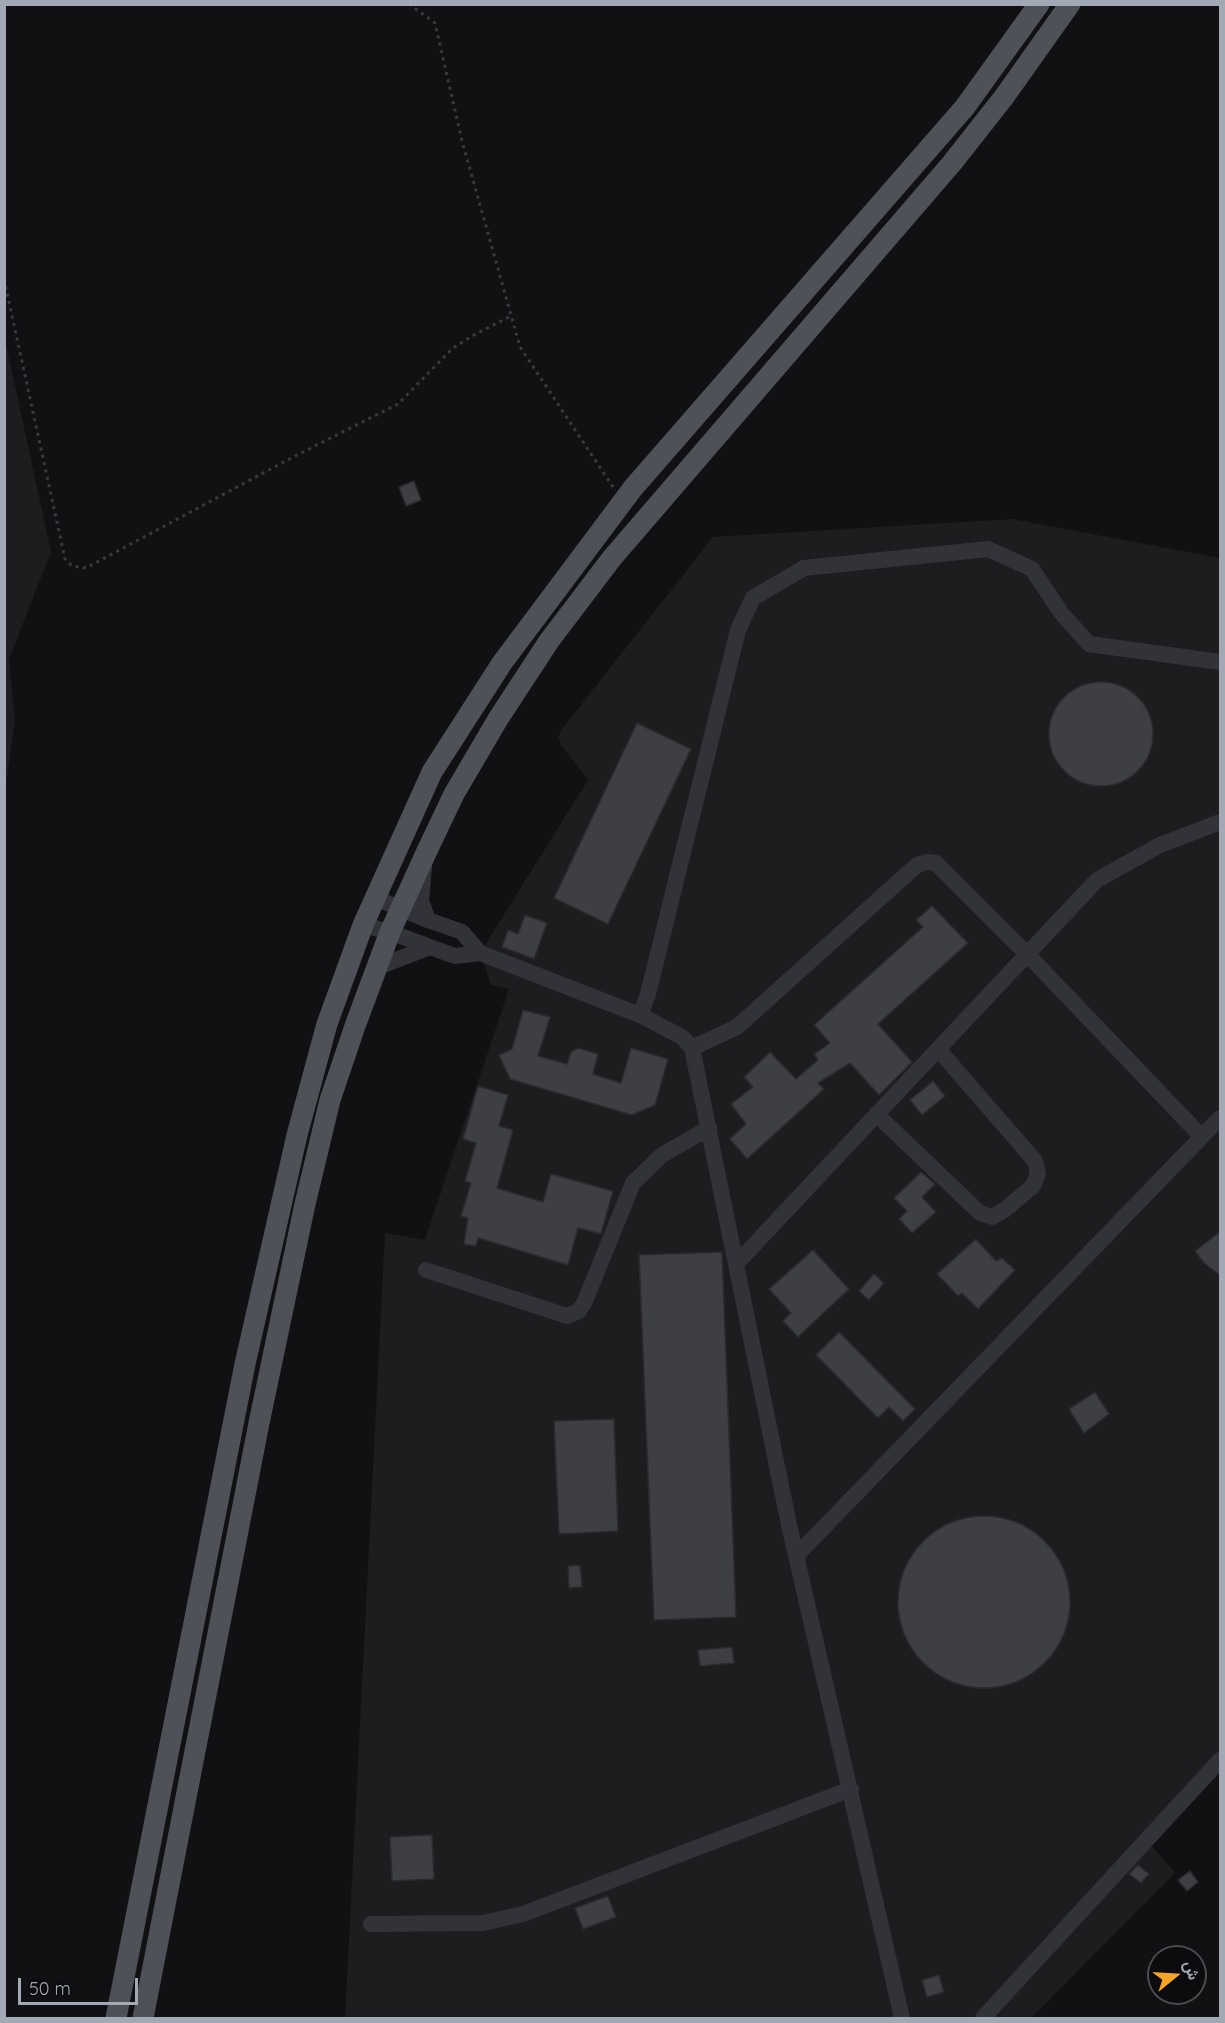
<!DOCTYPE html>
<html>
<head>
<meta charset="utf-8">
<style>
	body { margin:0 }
	#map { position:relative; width:1225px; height:2023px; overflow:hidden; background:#111113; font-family:Quicksand,Vazirmatn,sans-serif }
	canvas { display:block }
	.frame { position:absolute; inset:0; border:6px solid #a2a9b4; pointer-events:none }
	.north { position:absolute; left:1147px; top:1945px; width:60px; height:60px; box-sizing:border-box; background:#0c0c0e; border:2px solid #484b50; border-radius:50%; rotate:72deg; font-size:16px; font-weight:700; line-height:24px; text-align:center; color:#a2a9b4 }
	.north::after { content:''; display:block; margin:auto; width:21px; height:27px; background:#f6a526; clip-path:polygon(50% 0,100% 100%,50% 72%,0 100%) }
	.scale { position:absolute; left:18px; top:1978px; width:120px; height:27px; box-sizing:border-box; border:3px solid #a2a9b4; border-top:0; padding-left:8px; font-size:18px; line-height:21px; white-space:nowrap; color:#a2a9b4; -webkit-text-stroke:4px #0c0c0e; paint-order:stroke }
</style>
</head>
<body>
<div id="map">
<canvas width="1225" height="2023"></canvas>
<div class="frame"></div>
<div class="north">ش</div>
<div class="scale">50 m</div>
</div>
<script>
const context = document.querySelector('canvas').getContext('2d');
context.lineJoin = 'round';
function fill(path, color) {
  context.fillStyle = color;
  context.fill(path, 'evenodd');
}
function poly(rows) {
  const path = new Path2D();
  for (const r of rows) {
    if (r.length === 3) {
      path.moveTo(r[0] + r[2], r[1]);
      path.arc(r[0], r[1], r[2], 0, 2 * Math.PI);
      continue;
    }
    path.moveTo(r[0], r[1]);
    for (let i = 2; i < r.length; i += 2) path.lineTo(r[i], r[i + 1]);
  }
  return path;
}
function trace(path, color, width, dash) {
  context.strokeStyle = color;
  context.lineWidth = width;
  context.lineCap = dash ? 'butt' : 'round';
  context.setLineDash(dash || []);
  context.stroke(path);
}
const built = poly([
	[5,339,51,552,9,659,15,720,5,791],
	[1012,519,1220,558,1220,1773,1151,1845,1175,1873,1031,2018,345,2018,385,1233,425,1240,509,989,491,985,480,953,588,780,561,745,558,738,562,729,713,537]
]);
const building = poly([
	[414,481,421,500,406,506,399,487,414,481],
	[1101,734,52],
	[637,723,691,749,608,924,554,898,637,723],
	[932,906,968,943,878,1024,912,1062,879,1095,850,1063,818,1083,824,1089,747,1159,730,1139,746,1124,731,1104,753,1087,744,1077,770,1052,796,1079,818,1060,814,1054,830,1043,814,1025,923,927,916,920,932,906],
	[525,915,547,923,534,959,502,947,508,930,518,934,525,915],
	[523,1010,550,1017,538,1056,567,1064,571,1052,578,1048,598,1054,593,1074,621,1083,631,1048,668,1059,655,1105,632,1115,510,1079,499,1055,512,1049,523,1010],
	[933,1081,945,1096,922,1115,910,1100,933,1081],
	[478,1086,508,1095,499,1126,513,1130,497,1188,543,1202,551,1174,613,1191,601,1234,578,1228,568,1265,478,1238,476,1246,464,1244,468,1218,461,1216,471,1183,465,1181,476,1143,463,1139,478,1086],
	[921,1172,935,1184,922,1197,936,1212,912,1233,899,1219,907,1211,894,1198,921,1172],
	[1221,1231,1221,1276,1204,1263,1195,1251,1221,1231],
	[976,1239,996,1261,1002,1258,1015,1270,978,1309,962,1293,958,1296,937,1274,976,1239],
	[813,1250,849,1289,798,1337,783,1321,791,1313,769,1289,813,1250],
	[722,1252,736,1617,654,1620,639,1255,722,1252],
	[874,1274,884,1283,869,1300,859,1291,874,1274],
	[839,1332,915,1409,903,1421,889,1407,878,1418,816,1355,839,1332],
	[1095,1392,1109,1414,1084,1433,1069,1409,1095,1392],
	[614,1419,618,1531,559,1534,554,1421,614,1419],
	[984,1602,86],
	[580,1565,582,1587,569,1588,568,1566,580,1565],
	[732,1647,734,1663,700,1666,698,1650,732,1647],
	[432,1835,434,1879,392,1881,390,1837,432,1835],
	[1138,1865,1149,1874,1141,1883,1129,1874,1138,1865],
	[1190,1871,1198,1882,1187,1891,1178,1880,1190,1871],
	[608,1896,616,1917,583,1929,575,1908,608,1896],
	[939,1975,944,1992,927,1997,922,1980,939,1975]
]);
const path = poly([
	[409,4,435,23,462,141,520,347,613,487],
	[4,279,65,559,72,566,86,568,295,456,398,404,453,348,472,336,511,316]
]);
const minor = poly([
	[424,867,421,901,428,920,462,932,480,953],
	[375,898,428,920],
	[363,925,390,932,430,947],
	[378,967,430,947,455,956,480,953,640,1015,682,1037,692,1048,789,1525,902,2018],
	[640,1015,648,994,738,630,753,598,804,568,988,549,1032,569,1062,614,1089,644,1220,662],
	[692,1048,737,1027,917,865,927,862,936,863,1027,954,1201,1136],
	[876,1114,980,1213,992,1217,1003,1211,1033,1186,1038,1174,1035,1161,938,1049],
	[736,1264,1097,880,1160,845,1220,822],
	[426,1270,567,1316,579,1311,585,1301,633,1183,662,1155,709,1128],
	[796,1556,1220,1118],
	[371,1924,483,1923,523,1914,851,1789],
	[983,2018,1220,1760]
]);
const major = poly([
	[116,2018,245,1364,297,1135,327,1024,363,925,432,772,502,663,633,488,965,107,1039,4],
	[143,2018,259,1423,305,1204,330,1100,355,1026,390,932,426,853,454,794,498,719,549,641,612,558,952,163,1004,97,1070,4]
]);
fill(built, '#1d1d20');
fill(building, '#3d3f43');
trace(building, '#2b2b2f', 1.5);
trace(path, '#383a3f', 3, [3, 4.5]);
trace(minor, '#323338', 16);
trace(major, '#4e5157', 21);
</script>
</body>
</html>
